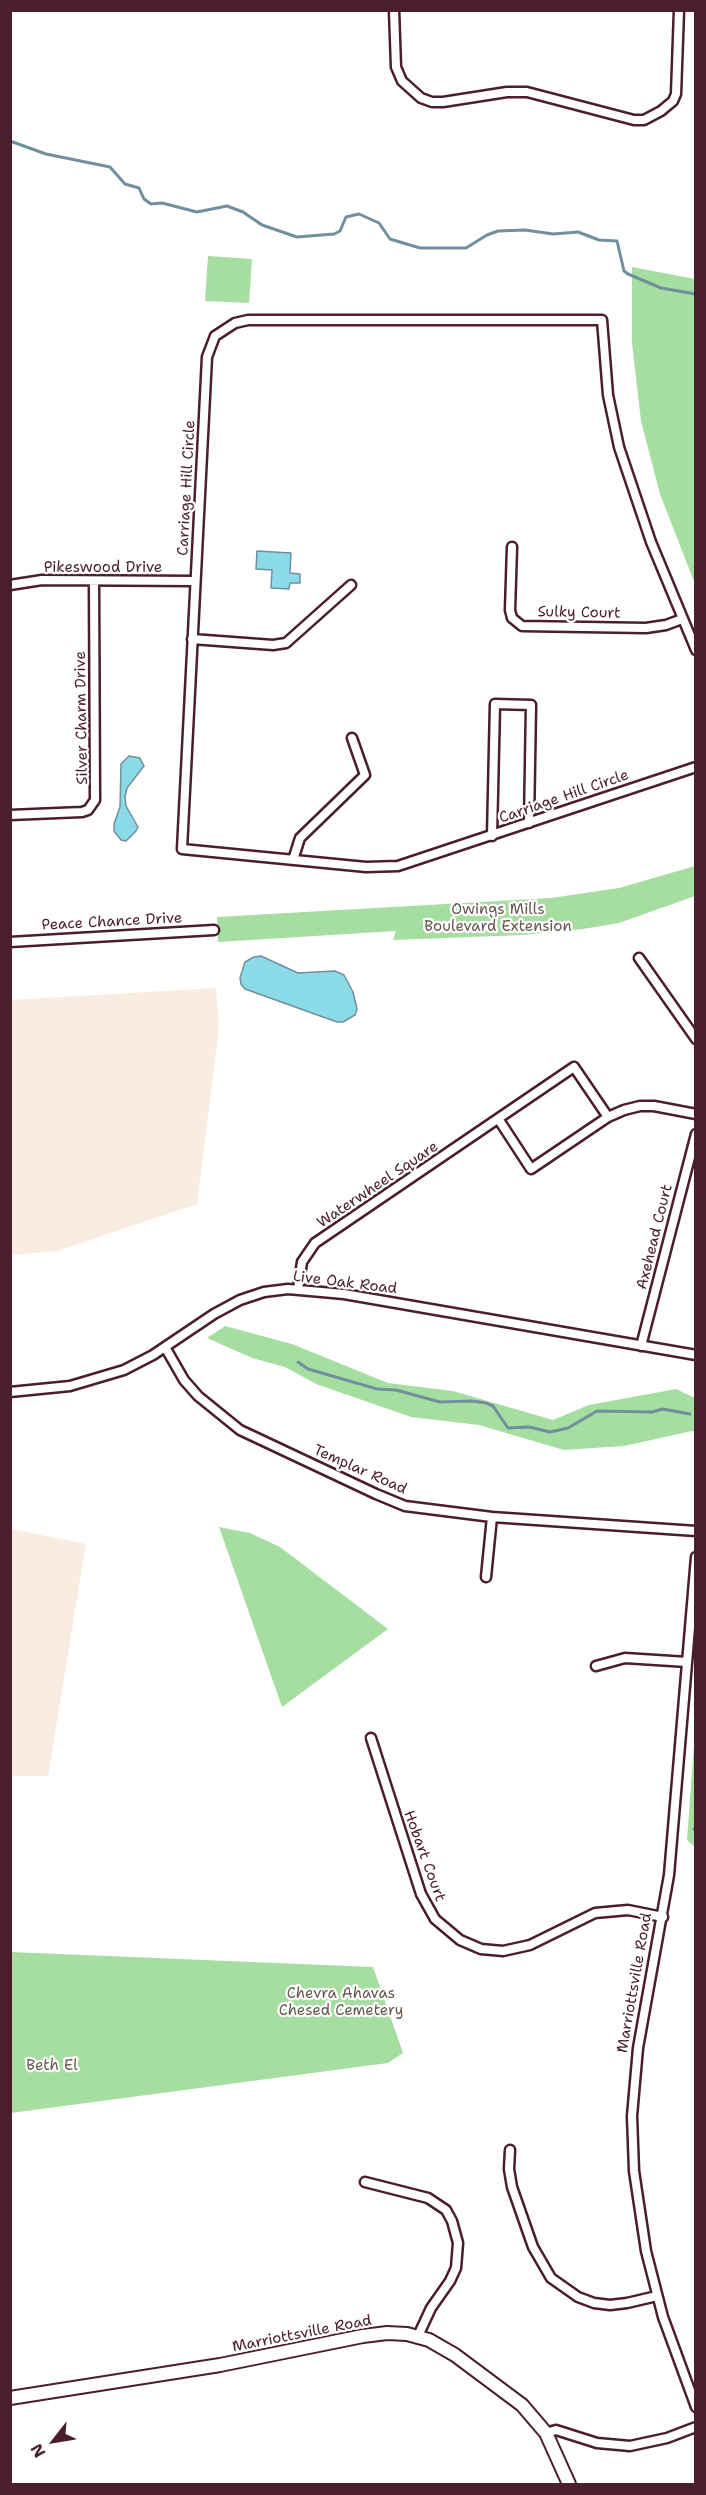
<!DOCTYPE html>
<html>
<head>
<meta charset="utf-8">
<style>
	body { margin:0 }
	#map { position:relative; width:706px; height:2495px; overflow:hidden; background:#fff; font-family:"Shantell Sans",sans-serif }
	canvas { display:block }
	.frame { position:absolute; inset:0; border:12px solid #4a1f2b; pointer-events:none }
	.north { position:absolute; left:24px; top:2411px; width:60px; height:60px; -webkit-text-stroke:4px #fff; paint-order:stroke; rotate:239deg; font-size:16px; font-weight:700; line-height:24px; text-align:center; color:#4a1f2b }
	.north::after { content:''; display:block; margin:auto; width:21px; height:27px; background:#4a1f2b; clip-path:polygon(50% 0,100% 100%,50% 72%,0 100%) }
</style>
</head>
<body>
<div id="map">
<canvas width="706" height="2495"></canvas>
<div class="frame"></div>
<div class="north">N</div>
</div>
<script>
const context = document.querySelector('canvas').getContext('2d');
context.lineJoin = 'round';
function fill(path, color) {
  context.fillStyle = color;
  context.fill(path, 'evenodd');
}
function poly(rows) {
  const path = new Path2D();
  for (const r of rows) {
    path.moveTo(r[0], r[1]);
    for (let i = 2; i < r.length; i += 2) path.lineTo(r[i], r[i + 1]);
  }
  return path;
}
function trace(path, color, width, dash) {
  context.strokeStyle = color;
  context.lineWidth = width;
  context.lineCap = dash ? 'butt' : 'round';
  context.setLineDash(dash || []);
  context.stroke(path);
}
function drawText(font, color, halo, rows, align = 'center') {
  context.font = font + ' "Shantell Sans",sans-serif';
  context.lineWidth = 4.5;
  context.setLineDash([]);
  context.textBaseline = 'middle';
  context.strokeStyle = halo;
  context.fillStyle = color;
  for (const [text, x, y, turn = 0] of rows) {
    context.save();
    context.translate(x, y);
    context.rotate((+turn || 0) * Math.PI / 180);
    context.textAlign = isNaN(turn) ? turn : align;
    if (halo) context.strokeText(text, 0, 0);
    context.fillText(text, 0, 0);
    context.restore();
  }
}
const built = poly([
	[216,988,219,1028,197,1204,57,1251,11,1255,11,1000],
	[11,1529,86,1544,48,1776,11,1776]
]);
const green = poly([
	[208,256,252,259,249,303,205,301],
	[632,267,695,279,695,584,660,494,641,421,632,343],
	[695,866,695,896,619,923,583,929,523,935,393,940,396,931,218,942,217,917,551,898,619,888],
	[225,1326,292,1344,388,1383,453,1391,553,1420,589,1405,676,1389,695,1398,695,1432,692,1431,624,1446,564,1450,479,1425,411,1417,316,1384,285,1367,252,1358,207,1338],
	[219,1527,250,1533,280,1547,388,1629,282,1707],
	[695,1731,696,1847,695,1847,687,1840],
	[11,1952,373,1967,403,2053,388,2063,11,2113]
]);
const water = poly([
	[257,551,291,553,290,573,300,574,300,583,290,583,289,589,271,588,272,570,256,569,257,551],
	[129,756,140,758,144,766,127,788,125,797,126,806,138,827,136,831,126,841,121,840,114,831,114,824,120,807,121,764,129,756],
	[261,956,298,973,335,971,344,975,353,992,357,1009,355,1015,343,1022,337,1022,245,989,241,984,240,978,245,962,254,957,261,956]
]);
const stream = poly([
	[10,141,46,154,110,167,125,184,139,188,144,199,151,204,162,203,197,212,227,206,243,212,262,225,297,237,334,234,340,231,346,217,359,214,379,223,390,239,420,248,466,248,487,235,498,231,525,230,553,234,578,232,599,240,617,241,624,271,628,274,661,288,696,294],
	[298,1362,308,1369,377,1389,396,1390,440,1402,472,1401,486,1403,493,1406,508,1428,529,1427,550,1432,568,1428,597,1411,652,1412,663,1409,690,1414],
	[694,1829,696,1827]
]);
const minor = poly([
	[394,10,396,67,402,81,421,98,432,102,443,102,507,92,527,92,634,120,644,120,661,111,673,101,676,94,679,10],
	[512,547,510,610,512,618,522,626,646,628,666,625,682,619],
	[10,585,42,580,195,581],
	[192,639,273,645,286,643,351,585],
	[696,650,651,542,619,447,608,395,602,320,248,320,235,323,215,336,207,357,182,849,366,867,398,866,696,767],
	[10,815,82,812,88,810,95,800,94,581],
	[492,836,495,704,531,705,529,823],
	[293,860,300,838,365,775,352,738],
	[10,942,214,930],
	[639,958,696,1039],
	[499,1120,531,1169,608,1117,624,1110,640,1106,654,1106,696,1114],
	[298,1289,302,1262,315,1243,574,1067,608,1117],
	[641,1346,696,1134],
	[165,1347,184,1380,198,1396,240,1430,376,1494,405,1506,492,1517,696,1531],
	[10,1392,70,1386,124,1370,153,1355,214,1314,240,1300,264,1292,288,1289,344,1294,696,1355],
	[696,1557,669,1875,638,2048,632,2116,634,2171,646,2251,663,2317,696,2407],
	[486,1577,492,1517],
	[596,1666,625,1658,687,1662],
	[371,1738,421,1894,435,1919,460,1940,481,1949,503,1951,530,1945,595,1913,628,1910,663,1917],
	[510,2150,509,2169,512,2187,533,2247,551,2278,578,2297,594,2303,610,2305,627,2303,657,2296],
	[365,2182,428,2198,446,2210,452,2221,458,2243,456,2268,450,2281,431,2308,418,2336],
	[546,2433,556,2430,597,2443,630,2446,667,2438,696,2427]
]);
const secondary = poly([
	[10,2398,220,2365,363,2336,387,2333,407,2334,429,2340,455,2355,522,2405,546,2433,569,2484]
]);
const streetNames = [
	["Carriage Hill Circle",187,488,-87],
	["Pikeswood Drive",103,568],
	["Sulky Court",579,613,1],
	["Silver Charm Drive",82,718,-91],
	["Carriage Hill Circle",564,797,-19],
	["Peace Chance Drive",112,922,-3],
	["Waterwheel Square",378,1185,-34],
	["Axehead Court",655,1237,-76],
	["Live Oak Road",345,1283,7],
	["Templar Road",360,1470,24],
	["Hobart Court",424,1856,70],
	["Marriottsville Road",635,1983,-80],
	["Marriottsville Road",302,2334,-11]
];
const parkNames = [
	["Owings Mills",498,910],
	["Boulevard Extension",498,927],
	["Chevra Ahavas",341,1994],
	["Chesed Cemetery",341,2011],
	["Beth El",52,2066]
];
fill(built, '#f9ece1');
fill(green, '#a6dea2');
fill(water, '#8bdae8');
trace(water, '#718f9c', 1.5);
trace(stream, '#718f9c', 3);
trace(minor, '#4a1f2b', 13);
trace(secondary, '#4a1f2b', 16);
trace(minor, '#fff', 8);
trace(secondary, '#fff', 12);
drawText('15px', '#4a1f2b', '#fff', streetNames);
drawText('15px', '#66584f', '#fff', parkNames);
</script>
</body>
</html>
